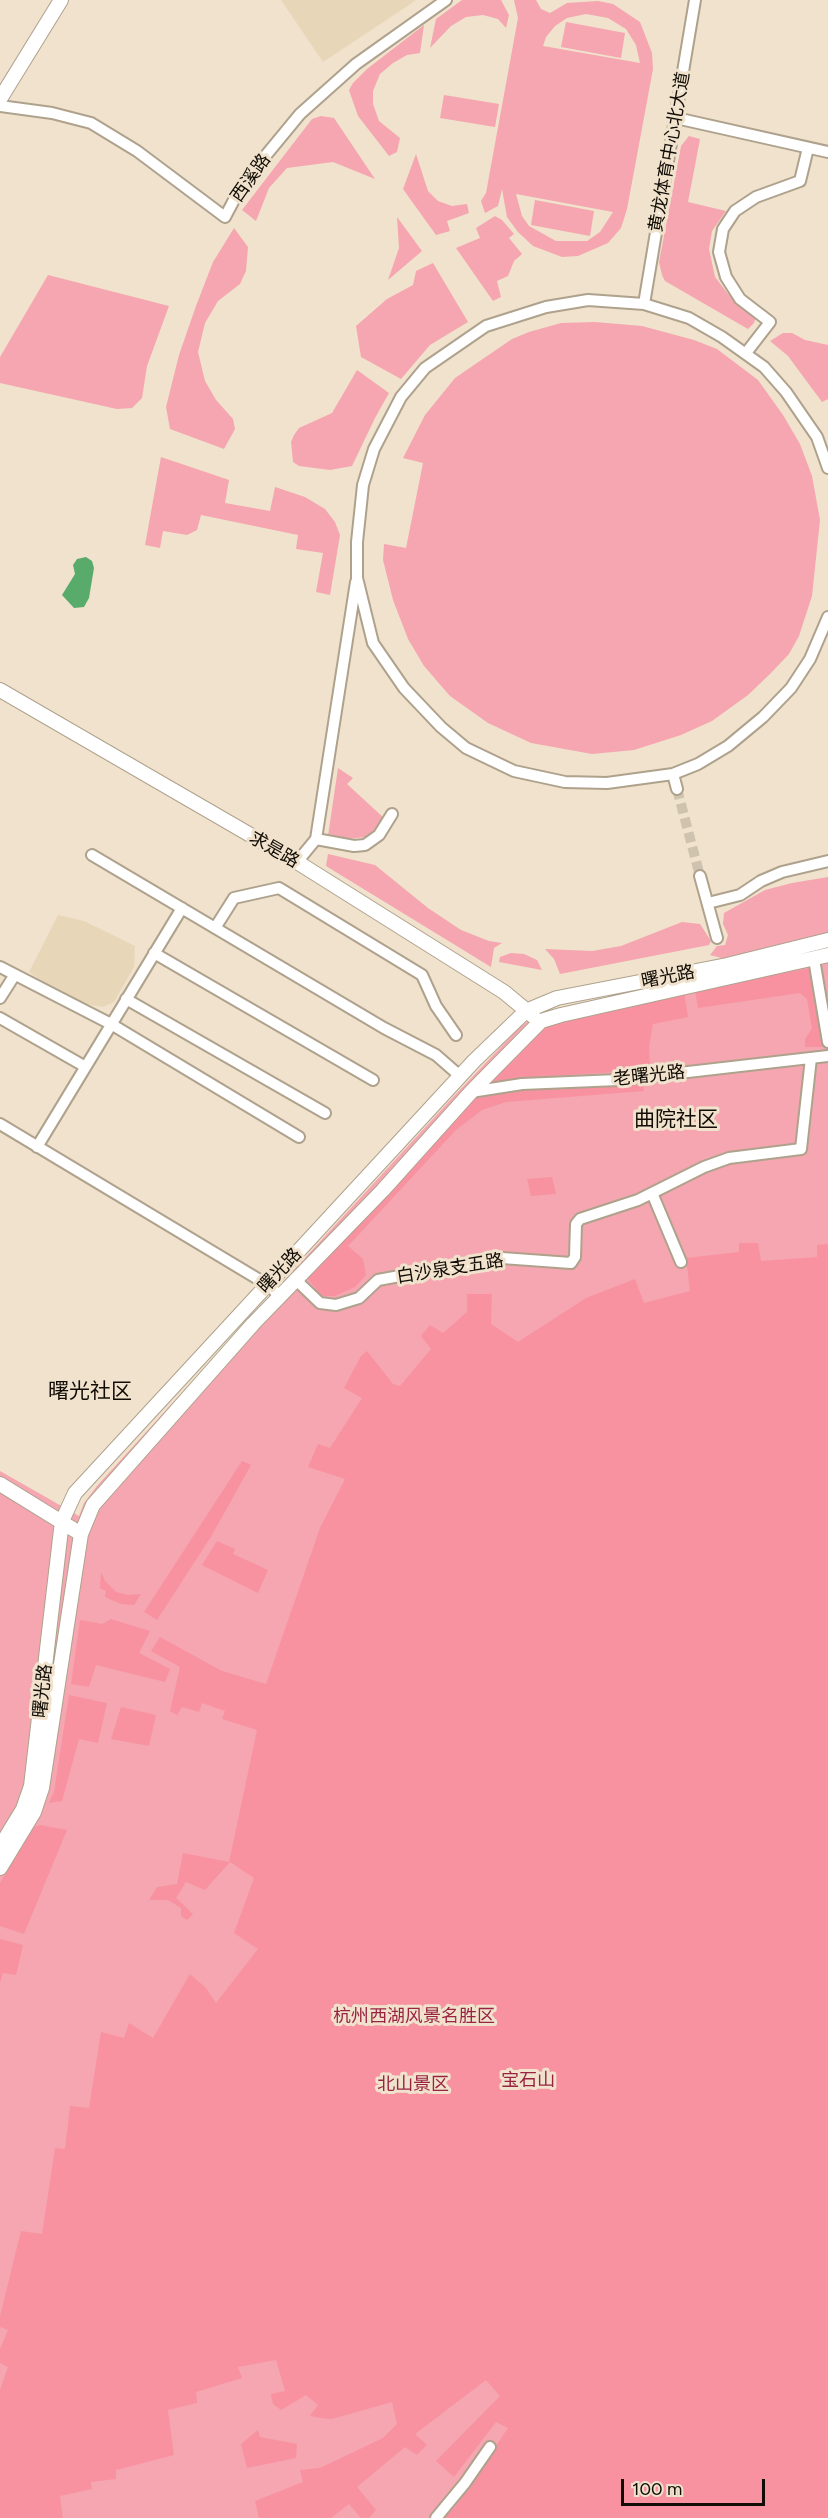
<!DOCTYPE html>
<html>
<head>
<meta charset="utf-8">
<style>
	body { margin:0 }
	#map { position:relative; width:828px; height:2518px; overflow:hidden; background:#f0e2cc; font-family:Figtree,sans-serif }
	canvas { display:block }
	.scale { position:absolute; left:621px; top:2479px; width:144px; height:27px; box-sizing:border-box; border:3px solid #110c05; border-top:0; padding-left:8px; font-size:18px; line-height:21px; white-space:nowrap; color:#110c05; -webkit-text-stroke:4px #f0e2cc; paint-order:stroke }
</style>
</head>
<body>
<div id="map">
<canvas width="828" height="2518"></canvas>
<div class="scale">100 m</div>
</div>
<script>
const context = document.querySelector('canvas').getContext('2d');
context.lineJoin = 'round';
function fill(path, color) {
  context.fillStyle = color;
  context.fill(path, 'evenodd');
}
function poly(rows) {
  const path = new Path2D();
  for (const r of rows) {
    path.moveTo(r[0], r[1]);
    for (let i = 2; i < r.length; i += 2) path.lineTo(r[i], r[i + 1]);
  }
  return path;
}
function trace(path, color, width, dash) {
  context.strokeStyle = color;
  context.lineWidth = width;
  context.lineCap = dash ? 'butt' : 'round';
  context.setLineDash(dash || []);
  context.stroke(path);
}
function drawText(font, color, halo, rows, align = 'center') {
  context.font = font + ' Figtree,"Noto Sans SC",sans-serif';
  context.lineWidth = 6;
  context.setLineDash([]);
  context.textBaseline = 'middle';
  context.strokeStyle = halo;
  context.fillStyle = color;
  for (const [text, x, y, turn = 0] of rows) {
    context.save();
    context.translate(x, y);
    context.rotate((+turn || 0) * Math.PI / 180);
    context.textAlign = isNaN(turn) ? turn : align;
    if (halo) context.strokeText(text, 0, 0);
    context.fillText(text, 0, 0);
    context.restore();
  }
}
const built = poly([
	[281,0,415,0,415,1,323,62],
	[58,915,84,921,135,946,134,967,114,1002,103,1007,81,1003,63,996,29,972]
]);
const green = poly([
	[462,0,501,0,509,15,506,28,498,19,483,15,466,17,451,26,430,48,436,19],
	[514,0,536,0,541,9,550,13,567,3,598,1,613,4,640,22,652,53,653,69,627,209,621,228,608,243,578,256,562,257,533,246,518,232,507,217,502,189,498,206,485,213,481,201,486,193,518,18],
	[586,14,608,18,626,29,636,45,640,63,543,46,546,37,555,26,567,18],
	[516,194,613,212,600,232,587,241,556,241,529,226,522,216],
	[566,22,625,33,621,58,561,47],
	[424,25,420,53,407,55,393,63,380,74,373,91,373,104,379,121,400,138,397,152,389,156,358,116,349,90,353,83,367,69],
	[444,95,499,104,495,127,440,118],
	[321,116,334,118,375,179,333,162,287,168,269,188,256,221,242,210,312,119],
	[689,136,700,139,688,202,726,211,712,231,709,249,715,277,729,295,756,316,754,323,748,329,665,281,662,275,659,262,681,146],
	[416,154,428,191,438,201,452,206,467,204,469,213,447,221,450,231,436,235,403,189],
	[535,200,594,211,590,236,531,225],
	[495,216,502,220,514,234,509,238,522,254,514,261,508,276,497,281,501,297,493,301,456,248,480,238,476,228],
	[397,217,422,251,388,280,399,248],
	[234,228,248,247,246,271,240,284,218,301,205,323,198,352,205,381,216,400,233,419,235,429,224,449,170,429,166,407,179,355,196,306,213,262],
	[433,263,468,322,430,345,401,379,361,357,356,326,387,299,413,285,416,271],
	[48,275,169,306,147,366,142,398,132,408,117,409,0,383,0,357],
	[595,322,642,326,694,340,717,349,758,380,783,415,800,444,812,476,820,520,812,596,799,636,789,654,770,674,748,695,712,721,681,735,634,750,592,754,531,743,488,723,450,696,424,666,408,639,393,600,383,560,384,544,406,548,423,463,403,458,425,415,455,378,512,339,529,332,561,323],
	[783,333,792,333,805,340,828,345,828,399,822,402,788,356,770,341],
	[357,370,389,393,375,418,352,466,330,470,299,466,293,462,291,442,294,435,299,428,332,413],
	[161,457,229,480,225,503,270,511,275,487,305,497,325,509,335,522,340,535,330,595,316,592,323,553,296,549,298,535,201,515,197,530,187,535,163,531,160,548,145,545],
	[338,768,353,778,347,784,385,819,367,837,346,839,328,836],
	[328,854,375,865,428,908,461,930,489,941,502,943,494,948,491,967,326,866],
	[828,877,828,934,729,960,710,955,717,946,725,945,728,935,723,924,724,913,765,890,792,883],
	[682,922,700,924,711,941,709,945,560,974,554,959,545,949,592,951,621,946],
	[828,947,828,2518,0,2518,0,1471,79,1516,84,1503,97,1486,279,1286,454,1096,521,1026,542,1012,743,968],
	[511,953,524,954,537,960,542,970,499,962,500,957]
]);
const forest = poly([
	[809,968,823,1047,805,1047,805,1039,812,1029,807,999,800,993,698,1008,695,990],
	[684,992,688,1017,653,1024,649,1047,650,1070,518,1078,488,1083,544,1027,567,1019],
	[643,1084,644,1091,506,1102,482,1110,456,1130,348,1246,363,1259,366,1275,355,1287,335,1296,322,1296,307,1278,474,1097,521,1089],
	[552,1177,556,1194,531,1196,527,1179],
	[739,1243,758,1243,761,1261,817,1257,817,1245,828,1244,828,2518,443,2518,455,2507,508,2428,496,2422,454,2477,436,2461,500,2396,486,2380,415,2434,427,2445,417,2455,405,2447,357,2487,376,2510,369,2518,361,2518,349,2504,331,2518,259,2518,255,2501,303,2482,300,2470,320,2468,383,2438,397,2424,392,2402,332,2419,321,2418,310,2416,318,2405,306,2395,281,2410,273,2404,271,2394,285,2391,276,2360,238,2367,242,2378,196,2392,197,2403,168,2410,174,2455,116,2470,116,2479,91,2482,92,2489,60,2496,63,2518,0,2518,0,2390,8,2367,0,2363,0,2349,8,2330,0,2327,0,2316,21,2231,42,2234,55,2148,65,2149,70,2106,89,2108,101,2032,124,2038,129,2023,153,2038,190,1974,206,1988,216,2003,258,1949,234,1933,254,1878,230,1862,205,1890,186,1882,176,1898,193,1914,187,1920,181,1916,181,1908,168,1900,149,1900,157,1887,177,1884,183,1853,229,1862,257,1730,222,1719,225,1711,202,1703,199,1712,182,1707,177,1715,170,1711,180,1667,151,1651,160,1637,222,1671,266,1684,320,1528,345,1479,308,1467,318,1444,330,1448,362,1398,344,1388,361,1356,367,1351,393,1384,400,1386,431,1349,421,1336,430,1325,443,1333,467,1312,467,1294,492,1294,491,1324,518,1342,586,1298,635,1279,644,1303,690,1291,686,1258,739,1252],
	[242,1461,251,1465,212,1535,157,1620,144,1612],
	[217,1541,235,1549,233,1554,268,1570,258,1593,202,1565],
	[101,1572,105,1581,116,1592,128,1595,141,1594,134,1605,121,1604,105,1597,106,1591,100,1588],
	[111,1619,150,1631,139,1653,170,1669,165,1682,96,1665,89,1687,71,1684,80,1620,102,1624],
	[69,1695,107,1703,98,1743,79,1739,62,1801,49,1803,54,1792],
	[121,1707,156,1715,149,1746,111,1739],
	[40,1825,67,1830,24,1934,0,1926,0,1883,34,1827],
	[0,1939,23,1945,16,1975,3,1973,0,1983],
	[258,2430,260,2437,297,2444,296,2458,247,2468,241,2444]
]);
const water = poly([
	[86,557,92,561,94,568,89,598,84,607,74,608,62,595,75,574,73,565,77,559]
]);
const minorTunnel = poly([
	[677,789,700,876]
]);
const minor = poly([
	[0,106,52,113,91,123,137,151,225,217,235,198,267,154,300,114,356,64,446,0],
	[676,118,828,152],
	[644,304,695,0],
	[746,353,770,322,740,299,726,277,719,252,723,229,735,211,756,197,800,181,808,148],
	[828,468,817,437,786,392,764,367,722,337,689,318,644,304,588,300,546,307,486,326,425,368,401,397,374,449,363,485,357,542,357,578,373,643,404,688,441,727,466,748,514,771,565,782,607,783,673,774,698,764,728,746,763,717,791,688,810,659,828,617],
	[673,774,677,789],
	[316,839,354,846,365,845,379,835,392,814],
	[92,855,384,1028,436,1055,460,1076],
	[297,862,316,839,356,582],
	[700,876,717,938],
	[708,903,740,895,761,881,782,872,828,861],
	[215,928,234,898,279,888,422,975,436,1006,456,1035],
	[154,953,373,1080],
	[814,959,828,1042],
	[0,967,111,1024,299,1137],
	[0,998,14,976],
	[126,999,325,1113],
	[0,1018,84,1066],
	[471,1092,522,1084,618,1080,828,1056],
	[0,1124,268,1285,280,1296],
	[37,1147,182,908],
	[652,1193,681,1262],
	[295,1279,320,1303,336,1305,359,1298,378,1280,475,1262,502,1258,571,1263,575,1257,576,1224,580,1219,638,1200,704,1167,729,1158,801,1149,811,1058],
	[436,2518,465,2483,490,2447]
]);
const major = poly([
	[0,99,61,0],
	[0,690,297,862,504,992,533,1016],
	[0,1484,81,1534],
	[0,1847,23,1809,31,1786,62,1521,75,1493,474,1061,526,1011,557,998,727,965,828,940],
	[0,1868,34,1812,42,1788,81,1534,93,1505,253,1324,383,1190,471,1092,541,1021,561,1015,828,955]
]);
const streetNames = [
	["黄龙体育中心北大道",670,152,-80],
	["西溪路",251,178,-55],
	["求是路",274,850,30],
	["曙光路",668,977,-11],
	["老曙光路",649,1076,-6],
	["白沙泉支五路",450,1269,-9],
	["曙光路",280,1271,-47],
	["曙光路",43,1691,-84]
];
const parkNames = [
	["杭州西湖风景名胜区",414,2017],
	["宝石山",528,2081],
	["北山景区",413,2085]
];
const quarterNames = [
	["曲院社区",676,1120],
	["曙光社区",90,1392]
];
fill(built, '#e8d6b9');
fill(green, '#f5a6b0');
fill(forest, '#f892a1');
fill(water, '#59ab6c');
trace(minorTunnel, '#cfc2ae', 10, [10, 5]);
trace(minor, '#afa28d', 14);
trace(major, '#afa28d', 16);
trace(minor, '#fff', 10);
trace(major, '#fff', 14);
drawText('18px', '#110c05', '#f0e2cc', streetNames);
drawText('18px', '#992442', '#f0e2cc', parkNames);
drawText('21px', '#110c05', '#f0e2cc', quarterNames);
</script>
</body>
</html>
